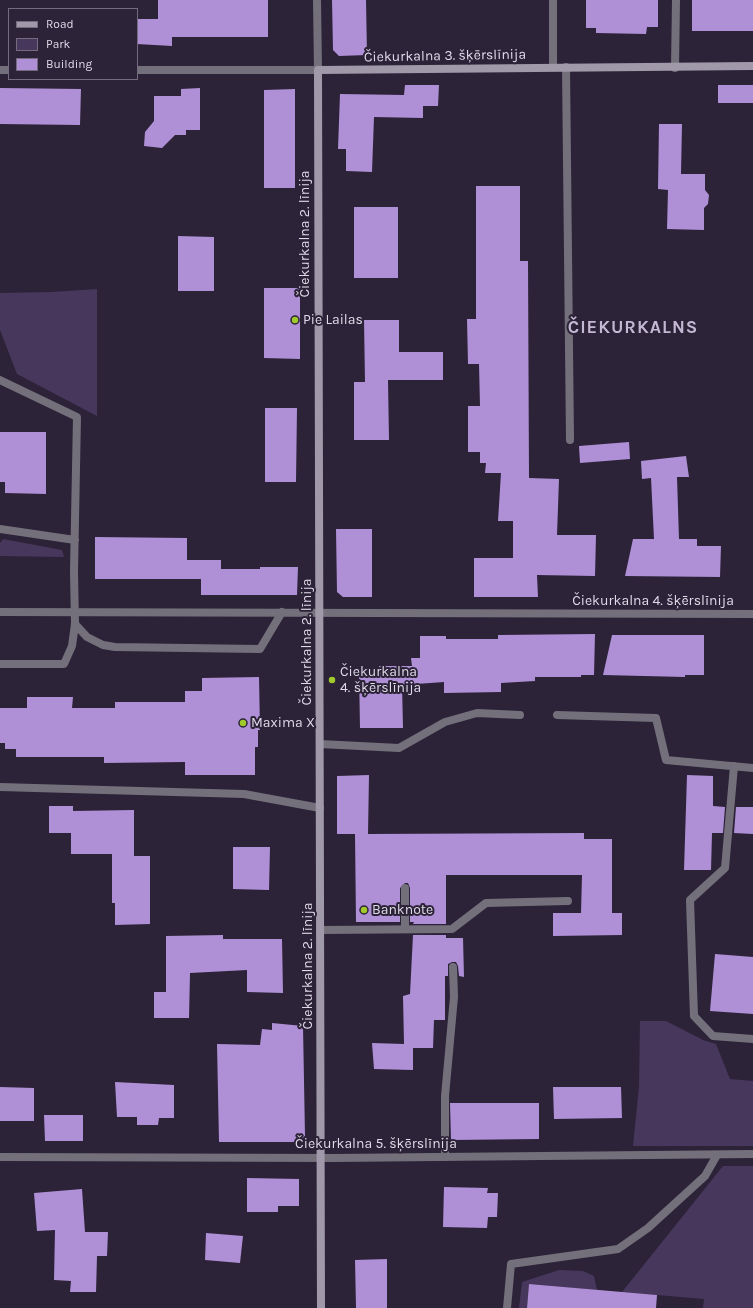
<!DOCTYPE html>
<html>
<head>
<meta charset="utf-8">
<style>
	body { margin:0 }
	#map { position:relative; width:753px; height:1308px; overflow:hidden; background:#2c2338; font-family:Karla,sans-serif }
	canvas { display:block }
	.legend { position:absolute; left:8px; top:8px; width:130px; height:72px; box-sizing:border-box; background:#2c2338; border:1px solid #746c7e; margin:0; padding:5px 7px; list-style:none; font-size:12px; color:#dfdae8 }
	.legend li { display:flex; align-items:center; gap:8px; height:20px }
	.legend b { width:20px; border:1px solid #746c7e }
</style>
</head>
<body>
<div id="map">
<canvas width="753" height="1308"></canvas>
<ul class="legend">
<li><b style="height:5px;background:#a099aa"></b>Road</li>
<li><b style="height:11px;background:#47375d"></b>Park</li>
<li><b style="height:11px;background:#af90d7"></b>Building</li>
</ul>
</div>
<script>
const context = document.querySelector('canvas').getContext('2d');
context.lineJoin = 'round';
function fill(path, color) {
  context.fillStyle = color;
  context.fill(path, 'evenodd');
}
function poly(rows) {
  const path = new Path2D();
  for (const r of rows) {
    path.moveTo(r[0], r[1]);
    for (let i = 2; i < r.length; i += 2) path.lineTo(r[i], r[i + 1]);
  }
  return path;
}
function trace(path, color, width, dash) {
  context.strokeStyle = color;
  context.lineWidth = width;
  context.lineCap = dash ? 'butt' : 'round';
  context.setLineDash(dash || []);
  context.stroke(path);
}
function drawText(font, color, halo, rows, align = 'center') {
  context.font = font + ' Karla,sans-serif';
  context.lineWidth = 4;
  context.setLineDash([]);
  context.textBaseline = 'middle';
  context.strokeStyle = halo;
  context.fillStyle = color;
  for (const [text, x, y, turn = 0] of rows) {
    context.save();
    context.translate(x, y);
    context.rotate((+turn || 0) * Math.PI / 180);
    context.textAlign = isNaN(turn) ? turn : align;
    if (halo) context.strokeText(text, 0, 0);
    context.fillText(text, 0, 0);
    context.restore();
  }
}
const green = poly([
	[97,289,97,416,17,374,0,330,0,293,52,292],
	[3,539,62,550,64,557,0,556,0,543],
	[640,1021,666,1021,703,1040,716,1044,730,1079,753,1081,753,1146,633,1146,639,1087],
	[723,1166,753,1166,753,1308,703,1308,704,1299,622,1292],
	[559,1270,583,1271,594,1276,597,1290,529,1284,527,1308,519,1308,522,1282]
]);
const building = poly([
	[158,0,268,0,268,37,172,37,172,46,137,44,137,19,158,19],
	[332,0,366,0,367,55,339,56,333,50],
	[586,0,658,0,658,27,647,27,646,34,596,33,596,28,586,28],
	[692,0,753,0,753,31,692,31],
	[405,85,439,85,438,106,423,106,423,118,374,117,372,172,346,171,346,149,338,149,340,94,404,95],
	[718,85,753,85,753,103,718,103],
	[0,88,81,89,80,125,0,124],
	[200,88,200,130,186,130,186,135,175,135,162,148,144,146,145,132,154,121,154,96,181,96,181,89],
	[295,89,295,188,264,188,264,90],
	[659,124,682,124,681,174,705,174,705,190,709,195,708,204,704,208,704,230,667,229,668,190,658,189],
	[476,186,520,186,520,261,528,261,529,478,559,479,557,535,596,535,595,576,537,575,538,597,474,597,474,558,513,558,513,521,498,521,501,473,485,473,486,463,480,463,480,452,468,452,468,406,480,406,479,364,468,364,467,319,476,319],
	[354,207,398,207,398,278,354,278],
	[178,236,214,237,214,291,178,291],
	[264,288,300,288,300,359,264,358],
	[364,320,399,320,399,352,443,352,443,380,388,380,389,440,354,440,354,382,365,382],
	[265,408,297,408,296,482,265,482],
	[0,432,46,432,46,494,5,493,5,482,0,482],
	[629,442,630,459,580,463,579,446],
	[686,456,689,477,677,477,679,539,697,539,697,546,721,546,720,577,625,576,633,539,654,539,651,478,642,479,641,461],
	[336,529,372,529,372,597,343,597,337,592],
	[95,537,187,538,187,560,221,560,221,569,260,569,260,567,298,567,297,595,201,595,201,579,95,579],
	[595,634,594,675,581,675,581,677,535,677,535,681,501,683,501,692,444,693,444,682,402,685,403,728,360,728,359,671,379,671,379,666,412,666,411,658,420,658,420,636,446,636,446,639,498,639,498,635],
	[612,635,704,635,704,675,685,675,685,677,603,675],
	[259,677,260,730,258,730,258,747,255,747,255,775,185,775,185,762,104,763,104,757,16,757,16,749,5,749,5,743,0,743,0,708,27,708,27,697,73,697,72,708,115,708,115,702,185,702,185,691,202,691,202,678],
	[369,775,368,834,584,833,584,839,612,839,612,913,622,913,622,935,553,936,553,913,581,913,582,875,446,875,446,924,413,924,414,922,410,922,410,888,408,883,405,883,400,888,400,922,356,922,355,834,337,834,337,776],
	[687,775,713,776,713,806,725,807,723,833,712,833,711,870,684,870],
	[49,806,73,806,73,811,134,810,134,856,150,856,150,924,115,925,115,903,112,903,112,854,71,854,71,833,49,833],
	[736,807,753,807,753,834,734,833],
	[233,847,270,847,269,890,233,889],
	[223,935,223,939,282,939,283,993,247,992,247,970,190,973,189,1018,154,1018,154,992,166,992,166,936],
	[413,935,446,935,446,938,463,938,464,977,459,976,458,966,456,962,452,962,448,964,448,976,445,976,445,1020,434,1020,433,1048,413,1048,413,1070,374,1069,372,1043,404,1044,403,996,410,994],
	[715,954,753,957,753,1014,710,1011],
	[272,1023,303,1026,305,1136,299,1142,219,1142,217,1044,260,1045,262,1029,272,1030],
	[115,1082,174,1085,174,1118,159,1118,158,1125,137,1125,137,1117,117,1117],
	[0,1087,34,1088,34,1121,0,1121],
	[553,1087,621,1087,622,1118,554,1119],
	[450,1103,539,1103,539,1139,451,1140],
	[44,1115,83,1115,83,1141,45,1141],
	[247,1178,299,1179,299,1206,278,1206,278,1212,247,1212],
	[444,1187,488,1188,487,1193,498,1193,497,1217,488,1217,487,1228,443,1227],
	[82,1189,85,1232,108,1232,107,1256,97,1256,96,1292,70,1292,71,1281,54,1280,55,1230,37,1231,34,1193],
	[206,1233,243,1236,240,1263,205,1260],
	[387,1259,387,1308,356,1308,355,1260],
	[529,1284,657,1295,656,1308,527,1308]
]);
const lane = poly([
	[553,0,553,67],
	[566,67,570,440],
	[675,68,676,0],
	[0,380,77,417,74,571,75,624,72,646,64,664,0,664],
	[0,529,75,540],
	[75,624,87,637,103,645,115,647,260,649,282,612],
	[557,715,656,718,666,760,753,768],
	[320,744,399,748,445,722,477,713,520,715],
	[734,766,725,868,690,900,694,1016,713,1036,753,1039],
	[0,787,244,794,320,808],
	[405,888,405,929],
	[321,930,452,929,486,903,568,901],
	[445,1157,445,1096,454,997,453,967],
	[507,1308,511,1264,618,1249,648,1228,705,1176,717,1155]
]);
const street = poly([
	[0,70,9,70],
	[137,70,318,70,317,0],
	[0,612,753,614],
	[0,1157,333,1158,753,1154]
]);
const secondary = poly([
	[321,1308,318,70,753,66]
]);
const markers = [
	[295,320,4,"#a0c92b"],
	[332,680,4,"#a0c92b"],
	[243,723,4,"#a0c92b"],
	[364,910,4,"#a0c92b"]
];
const streetNames = [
	["Čiekurkalna 3. šķērslīnija",445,56,-1],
	["Čiekurkalna 2. līnija",305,234,-90],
	["Čiekurkalna 4. šķērslīnija",653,601],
	["Čiekurkalna 2. līnija",307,642,-90],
	["Čiekurkalna 2. līnija",308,966,-90],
	["Čiekurkalna 5. šķērslīnija",376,1144]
];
const poiNames = [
	["Pie Lailas",303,320],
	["Čiekurkalna",340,672],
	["4. šķērslīnija",340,688],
	["Maxima X",251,723],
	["Banknote",372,910]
];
const districtNames = [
	["ČIEKURKALNS",633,328]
];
fill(green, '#47375d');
fill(building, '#af90d7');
trace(lane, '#74707b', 8);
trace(street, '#74707b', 8);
trace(secondary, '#a099aa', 8);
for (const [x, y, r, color] of markers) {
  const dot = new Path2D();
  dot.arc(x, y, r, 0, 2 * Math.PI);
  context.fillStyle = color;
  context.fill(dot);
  trace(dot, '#2c2338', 1.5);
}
drawText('14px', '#dfdae8', '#2c2338', streetNames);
drawText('14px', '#dfdae8', '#2c2338', poiNames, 'left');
context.letterSpacing = '1px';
drawText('bold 18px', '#c3b8d3', '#2c2338', districtNames);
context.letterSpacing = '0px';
</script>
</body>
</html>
